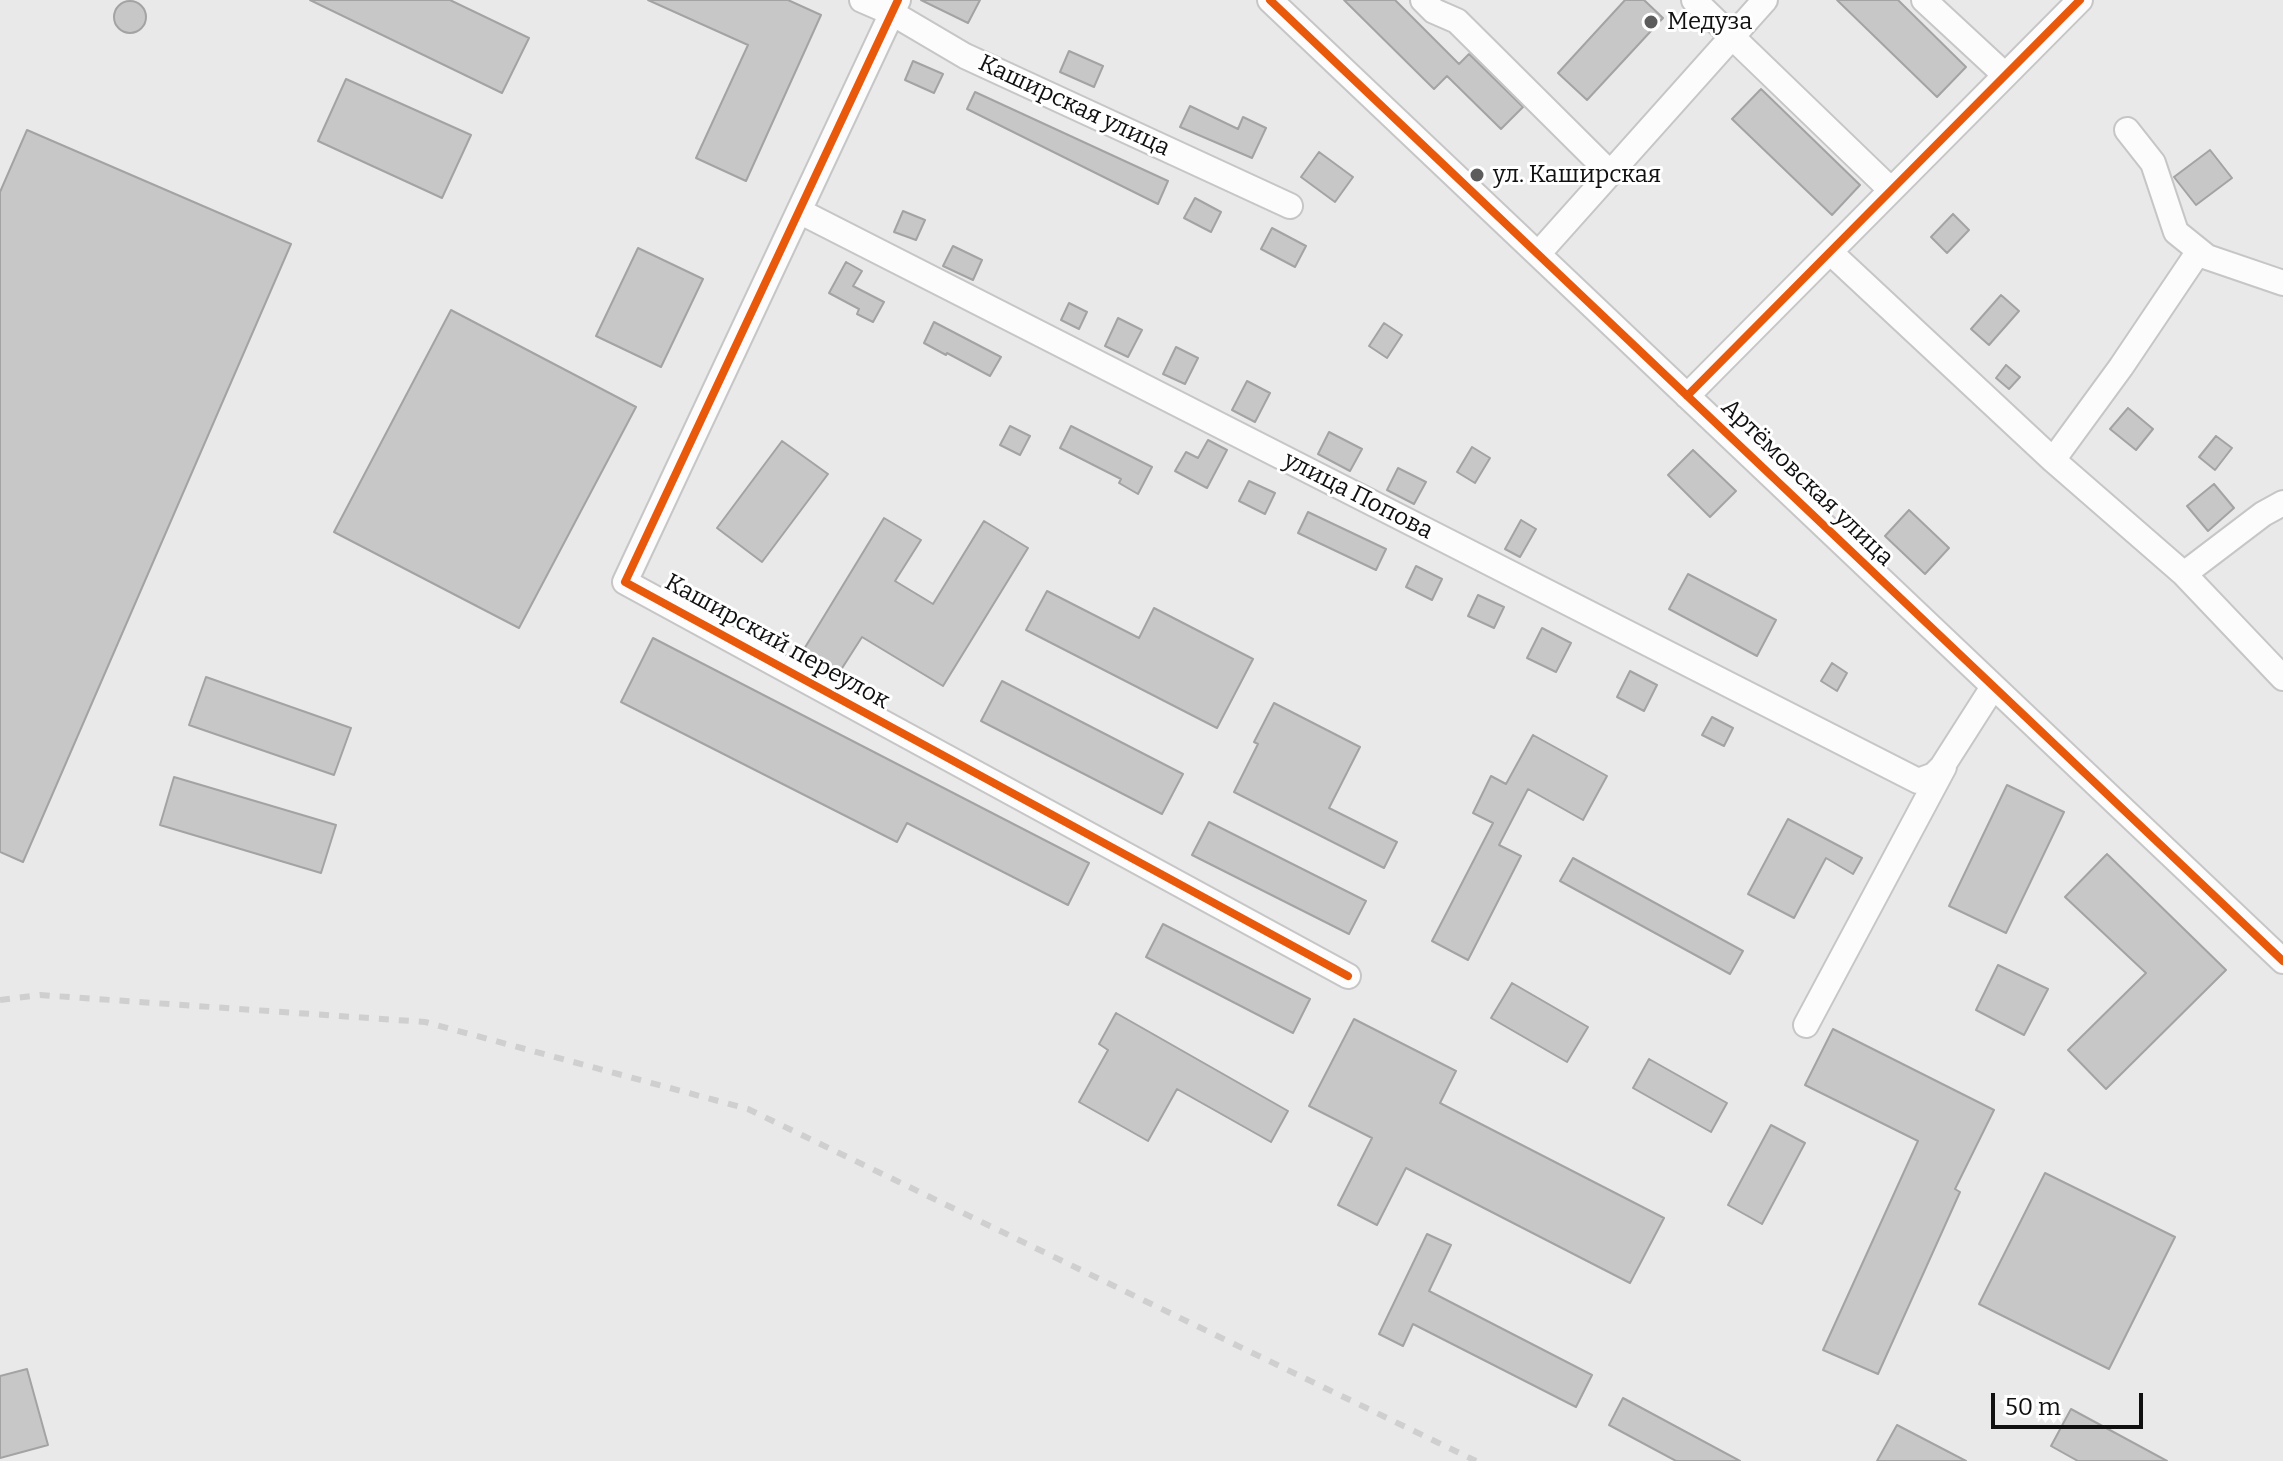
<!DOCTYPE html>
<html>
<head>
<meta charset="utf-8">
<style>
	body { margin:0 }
	#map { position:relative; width:2283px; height:1461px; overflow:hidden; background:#e8e9e8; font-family:Bitter,serif }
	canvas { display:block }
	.scale { position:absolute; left:1991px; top:1393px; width:152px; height:36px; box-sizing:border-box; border:4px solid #0f100f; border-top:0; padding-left:10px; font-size:24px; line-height:28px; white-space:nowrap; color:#0f100f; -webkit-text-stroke:6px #fff; paint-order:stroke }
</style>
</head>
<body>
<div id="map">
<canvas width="2283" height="1461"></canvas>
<div class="scale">50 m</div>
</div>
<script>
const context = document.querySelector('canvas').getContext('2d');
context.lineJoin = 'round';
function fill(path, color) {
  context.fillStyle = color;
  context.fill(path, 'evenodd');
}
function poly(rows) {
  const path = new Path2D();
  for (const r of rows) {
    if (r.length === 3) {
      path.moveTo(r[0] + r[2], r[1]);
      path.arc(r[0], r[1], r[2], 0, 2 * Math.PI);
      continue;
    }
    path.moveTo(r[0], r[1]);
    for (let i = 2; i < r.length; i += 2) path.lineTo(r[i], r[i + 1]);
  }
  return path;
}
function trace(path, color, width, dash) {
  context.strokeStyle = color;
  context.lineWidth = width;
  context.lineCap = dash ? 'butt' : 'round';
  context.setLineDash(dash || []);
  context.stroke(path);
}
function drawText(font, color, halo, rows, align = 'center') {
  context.font = font + ' Bitter,serif';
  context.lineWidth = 6;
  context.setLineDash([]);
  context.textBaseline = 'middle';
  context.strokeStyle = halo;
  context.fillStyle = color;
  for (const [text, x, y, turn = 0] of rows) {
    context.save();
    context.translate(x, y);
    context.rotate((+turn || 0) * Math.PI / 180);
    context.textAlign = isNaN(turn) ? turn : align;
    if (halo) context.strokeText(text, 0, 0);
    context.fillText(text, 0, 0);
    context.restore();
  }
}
const building = poly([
	[310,0,450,0,529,38,502,93,310,0],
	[648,0,788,0,821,15,746,181,696,158,748,45,648,0],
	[921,0,980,0,968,23,921,0],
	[1344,0,1395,0,1459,64,1469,54,1523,107,1501,129,1447,76,1434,89,1344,0],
	[1625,0,1644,0,1663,18,1587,100,1558,73,1625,0],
	[1837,0,1898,0,1966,67,1937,97,1837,0],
	[130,17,16],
	[1069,51,1103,66,1094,87,1060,72,1069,51],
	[913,61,943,74,934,93,905,80,913,61],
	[346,79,471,135,442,198,318,141,346,79],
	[1761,89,1860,185,1832,215,1732,119,1761,89],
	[975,92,1168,181,1158,204,967,109,975,92],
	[1190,106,1238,129,1243,117,1266,128,1252,158,1180,127,1190,106],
	[27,130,291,244,23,862,0,852,0,192,27,130],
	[2210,150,2232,178,2196,205,2174,177,2210,150],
	[1319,152,1353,177,1335,202,1301,177,1319,152],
	[1195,198,1221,212,1211,232,1184,218,1195,198],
	[903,211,925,220,916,240,894,232,903,211],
	[1953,214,1969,230,1947,253,1931,237,1953,214],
	[1272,228,1306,246,1295,267,1261,249,1272,228],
	[953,246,982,260,973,280,943,266,953,246],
	[638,248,703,279,661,367,596,336,638,248],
	[846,262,862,271,853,286,884,302,873,322,857,314,859,309,829,293,846,262],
	[2001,295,2019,311,1989,345,1971,329,2001,295],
	[1069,303,1087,312,1079,329,1061,320,1069,303],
	[451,310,636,407,519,628,334,532,451,310],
	[1118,318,1142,330,1128,357,1105,346,1118,318],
	[934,322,1001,357,990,376,947,353,946,355,924,343,934,322],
	[1384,323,1402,335,1387,358,1369,346,1384,323],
	[1176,347,1198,358,1185,384,1163,374,1176,347],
	[2006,365,2020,377,2009,389,1996,378,2006,365],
	[1247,381,1270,393,1255,422,1232,410,1247,381],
	[2128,408,2153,429,2136,450,2110,429,2128,408],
	[1010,426,1030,436,1020,455,1000,445,1010,426],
	[1071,426,1152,467,1138,494,1119,483,1121,479,1060,448,1071,426],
	[1329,432,1362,449,1350,471,1318,454,1329,432],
	[2216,436,2232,448,2215,470,2199,457,2216,436],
	[1208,440,1227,450,1207,488,1175,471,1186,452,1198,458,1208,440],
	[782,441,828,474,762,562,717,528,782,441],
	[1472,447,1490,458,1475,483,1457,472,1472,447],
	[1693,450,1736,491,1710,517,1668,475,1693,450],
	[1398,468,1426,482,1414,504,1387,490,1398,468],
	[1249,481,1275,493,1265,514,1239,501,1249,481],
	[2214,484,2234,508,2208,531,2187,506,2214,484],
	[1909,510,1949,548,1925,574,1885,536,1909,510],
	[1308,512,1386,549,1376,570,1298,533,1308,512],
	[884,518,921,540,895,581,933,604,984,521,1028,548,943,686,862,637,837,676,801,654,884,518],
	[1521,520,1536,529,1520,557,1505,549,1521,520],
	[1416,566,1442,579,1432,600,1406,587,1416,566],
	[1688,574,1776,620,1757,656,1669,609,1688,574],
	[1047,591,1139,638,1154,608,1253,659,1217,728,1026,630,1047,591],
	[1478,595,1504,607,1494,628,1468,616,1478,595],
	[1542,628,1571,643,1556,672,1527,658,1542,628],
	[653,638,1089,863,1068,905,907,823,897,842,621,702,653,638],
	[1832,663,1847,673,1837,691,1821,681,1832,663],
	[1630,671,1657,685,1644,711,1617,697,1630,671],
	[206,677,351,728,334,775,189,725,206,677],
	[1002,681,1183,774,1162,814,981,721,1002,681],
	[1274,703,1360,747,1329,808,1397,842,1384,868,1234,792,1258,744,1254,742,1274,703],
	[1712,717,1733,728,1724,746,1702,735,1712,717],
	[1533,735,1607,776,1583,820,1528,789,1499,845,1521,856,1468,960,1432,941,1493,823,1473,813,1491,776,1506,784,1533,735],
	[174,777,336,825,321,873,160,825,174,777],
	[2007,785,2064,812,2006,933,1949,906,2007,785],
	[1788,819,1862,858,1853,874,1826,858,1794,918,1748,894,1788,819],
	[1209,822,1366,901,1349,934,1192,855,1209,822],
	[2107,854,2226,970,2106,1089,2068,1050,2146,973,2065,897,2107,854],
	[1573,858,1743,951,1730,974,1560,881,1573,858],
	[1163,924,1310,999,1293,1033,1146,957,1163,924],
	[1998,965,2048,989,2024,1035,1976,1010,1998,965],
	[1512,983,1588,1027,1567,1062,1491,1018,1512,983],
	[1116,1013,1288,1111,1271,1142,1177,1089,1148,1141,1079,1102,1108,1050,1099,1044,1116,1013],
	[1354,1019,1456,1071,1440,1103,1664,1218,1630,1283,1406,1168,1377,1225,1338,1205,1372,1138,1309,1106,1354,1019],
	[1833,1029,1994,1110,1955,1189,1960,1192,1878,1374,1823,1350,1918,1141,1805,1085,1833,1029],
	[1649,1059,1727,1103,1711,1132,1633,1088,1649,1059],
	[1771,1125,1805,1143,1762,1224,1728,1205,1771,1125],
	[2045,1173,2175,1237,2109,1369,1979,1304,2045,1173],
	[1427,1234,1451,1245,1429,1291,1592,1375,1576,1407,1413,1324,1403,1346,1379,1334,1427,1234],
	[27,1369,48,1445,0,1458,0,1376,27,1369],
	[1623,1398,1740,1461,1676,1461,1609,1425,1623,1398],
	[2071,1409,2167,1461,2078,1461,2051,1446,2071,1409],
	[1897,1425,1966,1461,1877,1461,1897,1425]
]);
const minor = poly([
	[862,0,892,13,965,56,1290,206],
	[898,0,625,582,1348,976],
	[1270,0,2283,961],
	[1423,0,1434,11,1457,21,1610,173],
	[1694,0,1891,190],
	[1924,0,2005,75],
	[2127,130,2153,163,2176,232,2207,257,2283,283],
	[799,211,1918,781,1934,775,1942,767,1993,687],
	[1830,252,2053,460,2184,574,2283,678],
	[1538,254,1765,0],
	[1687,396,2080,0],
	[2053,460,2121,367,2199,251],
	[2184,574,2263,514,2283,503],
	[1806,1025,1944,767]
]);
const rail = poly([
	[0,1000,40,995,425,1022,748,1109,1476,1461]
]);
const cycleway = poly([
	[898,0,625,582,1348,976],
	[1270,0,2283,961],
	[1687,396,2080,0]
]);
const markers = [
	[1651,22,8,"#5b5c5b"],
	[1477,175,8,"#5b5c5b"]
];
const poiNames = [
	["Медуза",1667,22],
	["ул. Каширская",1493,175]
];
const streetNames = [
	["Каширская улица",1074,106,25],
	["Артёмовская улица",1807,483,44],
	["улица Попова",1358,496,27],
	["Каширский переулок",777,642,29]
];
fill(building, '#c7c7c7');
trace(building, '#a2a3a2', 2);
trace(minor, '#c5c6c5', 28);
trace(minor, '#fcfcfc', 24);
trace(rail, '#cecfce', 6, [10, 10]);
trace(cycleway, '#e8590c', 8);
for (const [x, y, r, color] of markers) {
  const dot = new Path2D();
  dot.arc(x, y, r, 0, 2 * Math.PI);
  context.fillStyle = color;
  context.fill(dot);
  trace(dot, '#fff', 3);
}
drawText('24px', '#0f100f', '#fff', poiNames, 'left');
drawText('24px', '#0f100f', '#fff', streetNames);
</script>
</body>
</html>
